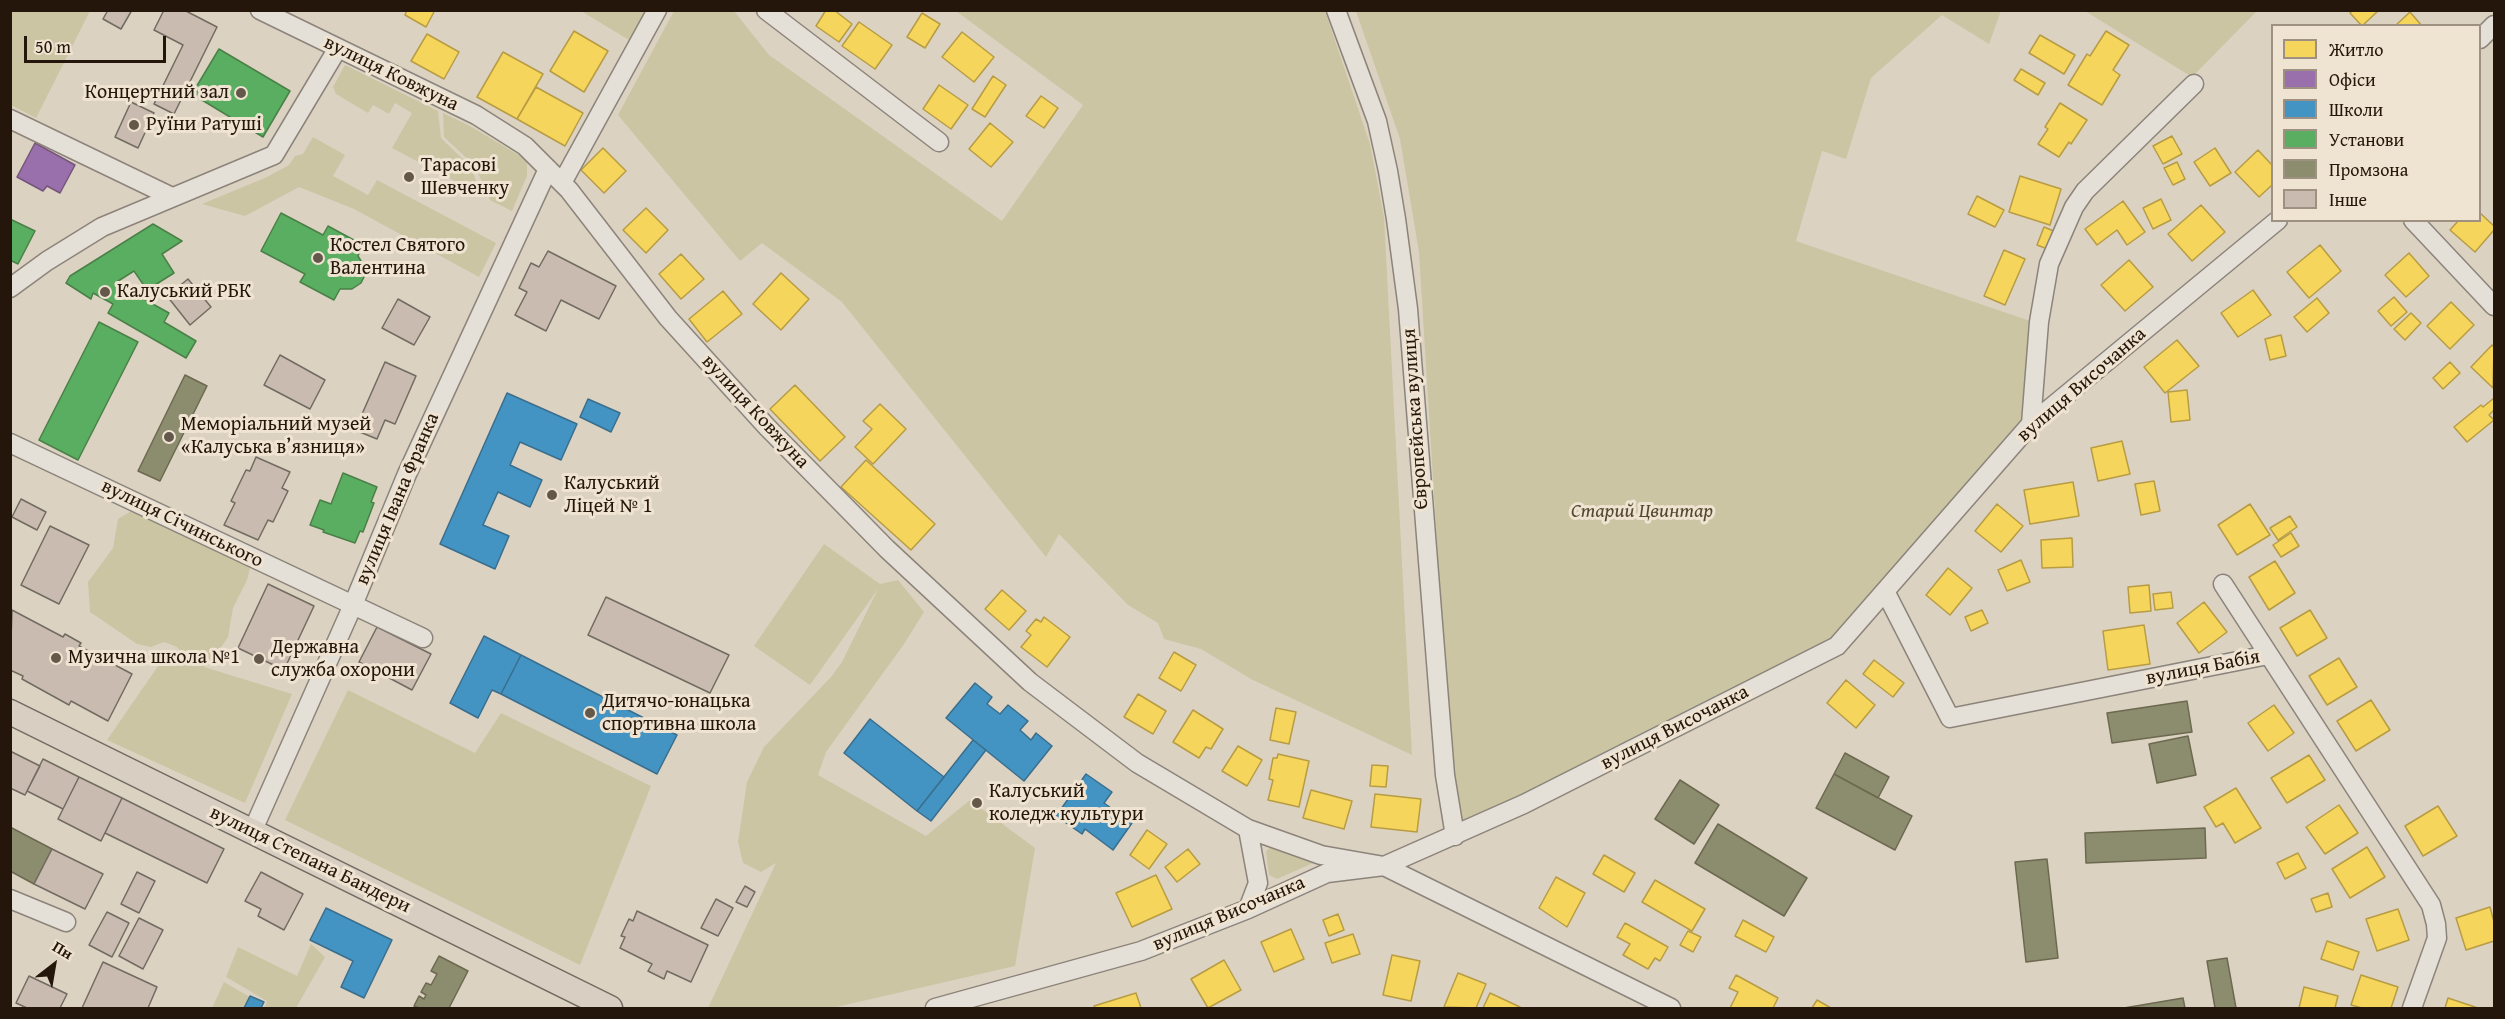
<!DOCTYPE html>
<html>
<head>
<meta charset="utf-8">
<style>
	body { margin:0 }
	#map { position:relative; width:2505px; height:1019px; overflow:hidden; background:#dcd2c2; font-family:"Gentium Book Plus",serif }
	canvas { display:block }
	.frame { position:absolute; inset:0; border:12px solid #24160a; pointer-events:none }
	.legend { position:absolute; left:2271px; top:24px; width:210px; height:198px; box-sizing:border-box; background:#efe3d1; border:2px solid #9e9181; margin:0; padding:8px 10px; list-style:none; font-size:18px; color:#24160a }
	.legend li { display:flex; align-items:center; gap:12px; height:30px }
	.legend b { width:30px; border:2px solid #9e9181 }
	.north { position:absolute; left:24px; top:935px; width:60px; height:60px; -webkit-text-stroke:4px #efe3d1; paint-order:stroke; rotate:31deg; font-size:16px; font-weight:700; line-height:24px; text-align:center; color:#24160a }
	.north::after { content:''; display:block; margin:auto; width:21px; height:27px; background:#24160a; clip-path:polygon(50% 0,100% 100%,50% 72%,0 100%) }
	.scale { position:absolute; left:24px; top:36px; width:142px; height:27px; box-sizing:border-box; border:3px solid #24160a; border-top:0; padding-left:8px; font-size:18px; line-height:21px; white-space:nowrap; color:#24160a; -webkit-text-stroke:4px #efe3d1; paint-order:stroke }
</style>
</head>
<body>
<div id="map">
<canvas width="2505" height="1019"></canvas>
<div class="frame"></div>
<ul class="legend">
<li><b style="height:16px;background:#f6d55c"></b>Житло</li>
<li><b style="height:16px;background:#9970ab"></b>Офіси</li>
<li><b style="height:16px;background:#4393c3"></b>Школи</li>
<li><b style="height:16px;background:#5aae61"></b>Установи</li>
<li><b style="height:16px;background:#8c8c6e"></b>Промзона</li>
<li><b style="height:16px;background:#c9bbaf"></b>Інше</li>
</ul>
<div class="north">Пн</div>
<div class="scale">50 m</div>
</div>
<script>
const context = document.querySelector('canvas').getContext('2d');
context.lineJoin = 'round';
function fill(path, color) {
  context.fillStyle = color;
  context.fill(path, 'evenodd');
}
function poly(rows) {
  const path = new Path2D();
  for (const r of rows) {
    path.moveTo(r[0], r[1]);
    for (let i = 2; i < r.length; i += 2) path.lineTo(r[i], r[i + 1]);
  }
  return path;
}
function trace(path, color, width, dash) {
  context.strokeStyle = color;
  context.lineWidth = width;
  context.lineCap = dash ? 'butt' : 'round';
  context.setLineDash(dash || []);
  context.stroke(path);
}
function drawText(font, color, halo, rows, align = 'center') {
  context.font = font + ' "Gentium Book Plus",serif';
  context.lineWidth = 6;
  context.setLineDash([]);
  context.textBaseline = 'middle';
  context.strokeStyle = halo;
  context.fillStyle = color;
  for (const [text, x, y, turn = 0] of rows) {
    context.save();
    context.translate(x, y);
    context.rotate((+turn || 0) * Math.PI / 180);
    context.textAlign = isNaN(turn) ? turn : align;
    if (halo) context.strokeText(text, 0, 0);
    context.fillText(text, 0, 0);
    context.restore();
  }
}
const green = poly([
	[10,11,90,11,36,118,11,105],
	[581,11,646,11,629,40],
	[674,11,734,11,769,55,1002,221,1083,105,956,11,1325,11,1370,144,1384,217,1412,755,1251,679,1201,649,1164,639,1158,623,1128,605,1059,534,1046,557,842,302,762,243,740,261,618,115],
	[1356,11,2001,11,1989,44,1942,15,1871,78,1846,159,1822,151,1796,241,2030,321,2031,424,1837,646,1455,836,1419,252,1400,139],
	[2085,11,2257,11,2192,77],
	[345,65,438,111,441,138,471,167,481,195,392,148,412,113,395,103,389,114,373,105,368,113,336,94,333,87],
	[443,113,470,126,527,160,527,176,512,211,490,200,475,166,444,137],
	[313,137,345,155,333,176,368,195,377,180,496,243,479,277,354,209,299,187,245,216,202,204,267,177,289,165,295,156,303,154],
	[133,510,251,564,247,580,233,608,228,637,210,664,204,667,292,694,245,803,107,740,165,656,192,663,177,647,164,642,151,647,137,644,90,612,88,582,113,548,118,519],
	[824,544,880,584,898,580,924,612,904,644,826,752,818,775,926,836,970,800,1035,848,1015,966,832,1008,708,1008,776,863,761,872,743,863,738,842,747,782,764,747,831,677,842,662,878,589,810,685,754,646],
	[348,690,475,753,501,713,651,786,580,965,285,820],
	[1270,847,1313,863,1277,879,1269,875,1266,852],
	[311,944,325,957,296,1008,264,1008,267,1001,226,977,238,947,297,976],
	[224,982,260,1003,258,1008,212,1008]
]);
const homes = poly([
	[407,10,435,10,426,27,405,15,407,10],
	[826,10,834,10,852,24,839,42,816,26,826,10],
	[2353,10,2379,10,2362,26,2350,13,2353,10],
	[2410,12,2422,26,2395,26,2410,12],
	[922,13,940,24,925,48,907,37,922,13],
	[859,22,892,45,875,69,842,46,859,22],
	[574,31,608,51,584,92,550,71,574,31],
	[2106,31,2129,45,2113,70,2120,75,2102,105,2068,85,2087,54,2090,56,2106,31],
	[962,32,994,57,974,82,942,57,962,32],
	[427,34,459,52,444,79,411,61,427,34],
	[2040,35,2075,55,2064,74,2029,53,2040,35],
	[503,52,543,74,517,119,477,97,503,52],
	[2021,69,2045,83,2038,95,2014,80,2021,69],
	[993,76,1006,85,985,117,972,109,993,76],
	[939,85,968,105,951,129,923,109,939,85],
	[536,87,583,113,565,146,517,119,536,87],
	[1041,96,1058,108,1044,128,1026,116,1041,96],
	[2060,103,2087,120,2071,144,2069,142,2059,157,2038,144,2048,129,2045,127,2060,103],
	[990,123,1013,142,991,167,969,149,990,123],
	[2172,136,2182,154,2163,164,2153,146,2172,136],
	[603,148,626,171,604,193,581,170,603,148],
	[2215,148,2231,173,2210,186,2194,162,2215,148],
	[2258,150,2272,165,2272,185,2259,197,2235,172,2258,150],
	[2177,162,2185,179,2173,185,2164,168,2177,162],
	[2020,176,2061,189,2050,225,2009,212,2020,176],
	[1977,196,2004,210,1995,227,1968,214,1977,196],
	[2161,199,2171,220,2153,229,2143,208,2161,199],
	[2123,201,2145,232,2127,245,2117,230,2097,245,2085,229,2123,201],
	[2201,205,2225,232,2192,261,2168,234,2201,205],
	[646,208,668,230,646,253,623,230,646,208],
	[2480,213,2494,226,2494,230,2475,252,2450,230,2459,220,2480,220,2480,213],
	[2044,227,2056,232,2050,250,2037,245,2044,227],
	[2320,245,2341,271,2309,298,2287,272,2320,245],
	[2004,250,2025,259,2005,305,1984,296,2004,250],
	[2409,253,2429,276,2406,297,2385,275,2409,253],
	[681,254,704,279,681,299,659,274,681,254],
	[2129,260,2153,287,2125,311,2101,285,2129,260],
	[781,273,809,299,781,330,753,304,781,273],
	[2253,290,2271,315,2238,337,2221,313,2253,290],
	[723,291,742,314,707,342,689,319,723,291],
	[2394,297,2407,312,2391,326,2378,311,2394,297],
	[2317,298,2329,313,2307,332,2294,317,2317,298],
	[2451,302,2474,325,2450,349,2427,326,2451,302],
	[2411,313,2421,323,2405,340,2394,329,2411,313],
	[2281,335,2286,356,2270,360,2265,339,2281,335],
	[2177,340,2199,366,2165,393,2144,367,2177,340],
	[2492,345,2494,347,2493,388,2471,367,2492,345],
	[2450,362,2460,373,2443,389,2433,378,2450,362],
	[795,385,845,437,820,461,770,409,795,385],
	[2187,390,2190,420,2171,422,2168,392,2187,390],
	[2494,398,2494,410,2489,415,2494,420,2467,442,2454,427,2481,405,2483,407,2494,398],
	[880,404,906,429,873,464,855,447,872,429,863,421,880,404],
	[2122,441,2130,474,2098,481,2091,448,2122,441],
	[866,460,935,524,911,550,841,487,866,460],
	[2154,481,2160,511,2141,515,2135,484,2154,481],
	[2073,482,2079,516,2030,524,2024,490,2073,482],
	[1997,504,2023,526,2001,552,1975,531,1997,504],
	[2250,504,2270,535,2237,555,2218,525,2250,504],
	[2290,516,2297,527,2278,540,2270,528,2290,516],
	[2291,533,2299,546,2281,557,2273,545,2291,533],
	[2072,538,2073,567,2042,568,2041,540,2072,538],
	[2021,560,2030,582,2007,591,1998,570,2021,560],
	[2275,561,2295,593,2269,610,2249,577,2275,561],
	[1948,568,1972,588,1950,615,1926,595,1948,568],
	[2149,585,2151,611,2130,613,2128,587,2149,585],
	[1002,590,1026,611,1009,630,985,609,1002,590],
	[2171,592,2173,608,2155,610,2153,594,2171,592],
	[2204,602,2227,632,2199,653,2177,623,2204,602],
	[1982,610,1988,623,1971,631,1965,617,1982,610],
	[2310,610,2327,638,2297,656,2280,628,2310,610],
	[1044,617,1070,637,1047,667,1021,647,1031,635,1026,631,1036,619,1041,622,1044,617],
	[2144,625,2150,664,2108,670,2103,631,2144,625],
	[1174,652,1196,665,1181,691,1159,678,1174,652],
	[2339,658,2357,687,2327,705,2309,676,2339,658],
	[1874,660,1904,683,1893,697,1863,674,1874,660],
	[1846,680,1875,705,1856,728,1827,703,1846,680],
	[1138,694,1166,711,1153,734,1124,717,1138,694],
	[2371,700,2390,730,2356,751,2337,721,2371,700],
	[2274,705,2294,733,2268,751,2248,723,2274,705],
	[1276,708,1296,712,1289,744,1270,740,1276,708],
	[1193,710,1223,729,1211,749,1206,747,1199,758,1173,742,1193,710],
	[1238,746,1262,760,1247,786,1222,771,1238,746],
	[1278,754,1309,761,1299,807,1268,800,1273,780,1269,779,1273,758,1277,758,1278,754],
	[2309,755,2325,780,2287,803,2271,778,2309,755],
	[1372,765,1388,766,1386,787,1370,786,1372,765],
	[2236,788,2261,828,2235,843,2223,823,2216,827,2204,807,2236,788],
	[1311,790,1352,801,1344,829,1303,818,1311,790],
	[1375,794,1421,799,1417,832,1371,827,1375,794],
	[2339,805,2358,833,2325,854,2306,827,2339,805],
	[2438,806,2457,836,2423,856,2405,826,2438,806],
	[1147,830,1167,844,1149,869,1130,855,1147,830],
	[2367,847,2385,877,2350,898,2332,869,2367,847],
	[1188,849,1200,864,1177,882,1165,867,1188,849],
	[2298,853,2306,868,2285,879,2277,863,2298,853],
	[1604,855,1635,873,1624,892,1593,874,1604,855],
	[1156,875,1172,909,1132,927,1116,893,1156,875],
	[1556,877,1585,893,1567,927,1539,908,1556,877],
	[1655,880,1705,909,1692,931,1642,902,1655,880],
	[2328,893,2332,907,2316,912,2311,899,2328,893],
	[2490,907,2494,922,2494,941,2466,950,2456,918,2490,907],
	[2398,909,2409,940,2377,951,2366,919,2398,909],
	[1338,914,1344,930,1329,936,1323,920,1338,914],
	[1743,920,1774,937,1766,952,1735,936,1743,920],
	[1625,923,1668,947,1660,961,1655,958,1648,969,1623,955,1630,944,1617,937,1625,923],
	[1291,929,1304,959,1274,972,1261,942,1291,929],
	[1688,931,1701,937,1693,952,1680,945,1688,931],
	[1353,934,1360,954,1332,963,1325,943,1353,934],
	[2327,941,2359,952,2353,970,2321,959,2327,941],
	[1392,955,1420,961,1411,1001,1383,995,1392,955],
	[1224,960,1241,990,1208,1008,1191,979,1224,960],
	[1458,973,1486,984,1476,1008,1444,1007,1458,973],
	[1736,975,1778,998,1773,1008,1730,1008,1738,992,1729,988,1736,975],
	[2361,975,2398,987,2391,1008,2362,1008,2351,1005,2361,975],
	[2304,987,2338,996,2335,1008,2299,1008,2304,987],
	[1136,993,1141,1008,1095,1008,1094,1006,1136,993],
	[1490,993,1520,1007,1520,1008,1483,1008,1490,993],
	[2448,998,2478,1008,2445,1008,2448,998],
	[1817,1000,1831,1008,1812,1008,1817,1000]
]);
const offices = poly([
	[35,143,75,165,60,193,47,186,43,191,17,177,35,143]
]);
const schools = poly([
	[507,393,577,424,561,460,520,442,510,465,542,480,530,507,498,492,483,525,509,536,495,569,440,544,507,393],
	[588,399,620,413,611,432,580,417,588,399],
	[484,636,521,655,501,694,492,690,478,718,450,703,484,636],
	[521,655,677,735,657,774,501,694,521,655],
	[975,683,992,697,987,704,1000,714,1008,705,1028,721,1020,730,1031,740,1036,733,1052,746,1024,781,946,718,975,683],
	[870,719,944,777,917,811,844,753,870,719],
	[973,740,986,750,931,821,917,811,973,740],
	[1086,774,1112,792,1104,803,1132,823,1113,850,1085,829,1082,834,1056,816,1086,774],
	[326,908,392,940,364,998,341,987,353,961,310,940,326,908],
	[250,996,264,1002,261,1008,244,1008,250,996]
]);
const public = poly([
	[219,49,290,91,263,137,192,94,219,49],
	[281,213,323,235,328,226,363,245,358,256,364,266,364,277,361,283,352,289,340,289,334,300,300,282,305,274,261,251,281,213],
	[10,219,35,231,18,264,10,260,10,219],
	[153,224,182,241,162,254,174,273,147,290,134,271,115,283,169,313,164,322,196,341,186,358,108,313,113,304,93,293,91,299,66,283,70,276,153,224],
	[99,322,138,342,78,460,39,440,99,322],
	[343,473,377,487,371,502,374,503,363,532,360,531,355,543,323,532,324,530,310,525,320,500,331,504,343,473]
]);
const industry = poly([
	[185,375,207,386,160,481,138,471,185,375],
	[2187,701,2192,732,2112,743,2107,713,2187,701],
	[2188,736,2196,775,2157,783,2149,744,2188,736],
	[1845,753,1889,777,1878,798,1834,774,1845,753],
	[1834,774,1912,816,1895,850,1816,808,1834,774],
	[1680,780,1719,805,1694,844,1655,819,1680,780],
	[1718,824,1807,878,1784,916,1695,863,1718,824],
	[10,827,52,849,34,884,10,871,10,827],
	[2205,828,2206,858,2086,863,2085,833,2205,828],
	[2047,859,2058,958,2026,962,2015,862,2047,859],
	[439,956,468,971,449,1008,419,1008,414,1006,419,996,424,999,426,995,421,992,426,983,431,985,437,974,431,971,439,956],
	[2227,958,2236,1008,2215,1008,2207,961,2227,958],
	[2183,998,2185,1008,2124,1008,2183,998]
]);
const building = poly([
	[108,10,132,10,121,29,103,19,108,10],
	[164,10,184,10,217,27,174,114,154,104,183,45,154,30,164,10],
	[131,102,154,113,138,148,115,137,131,102],
	[548,251,616,286,599,319,561,300,546,331,515,315,527,292,519,288,531,263,539,267,548,251],
	[188,279,211,307,190,325,167,296,188,279],
	[398,299,430,317,414,345,382,328,398,299],
	[280,355,325,380,310,409,264,385,280,355],
	[385,362,416,376,395,424,385,420,377,439,355,430,385,362],
	[256,457,290,472,282,488,288,491,273,522,268,520,258,540,224,525,235,503,231,501,246,470,250,471,256,457],
	[21,499,46,512,37,530,12,517,21,499],
	[50,526,89,545,59,604,21,585,50,526],
	[268,584,314,606,284,670,238,648,268,584],
	[606,597,729,655,710,693,588,635,606,597],
	[12,610,63,637,65,634,81,643,79,646,132,674,108,721,71,701,69,705,22,679,23,676,10,670,12,610],
	[377,627,431,654,412,690,359,662,377,627],
	[10,751,40,766,25,795,10,788,10,751],
	[43,759,79,777,63,809,27,791,43,759],
	[79,777,122,798,101,841,58,819,79,777],
	[122,798,224,849,207,883,105,833,122,798],
	[52,849,103,874,85,909,34,884,52,849],
	[137,872,155,881,139,913,121,904,137,872],
	[261,872,303,894,284,930,258,916,261,909,245,901,261,872],
	[745,886,755,892,747,907,736,902,745,886],
	[716,899,733,908,718,936,701,928,716,899],
	[637,911,708,945,691,982,667,971,664,979,648,971,652,964,620,948,625,937,621,936,629,919,633,921,637,911],
	[107,912,129,923,112,957,89,945,107,912],
	[139,918,163,930,143,969,119,956,139,918],
	[103,962,157,987,148,1008,82,1008,103,962],
	[29,976,67,994,60,1008,27,1008,16,1003,29,976]
]);
const minor = poly([
	[260,10,476,115,525,146,569,190,668,318,767,427,887,549,1030,682,1137,763,1248,829,1321,855,1384,866,1671,1008],
	[766,10,939,142],
	[1336,10,1377,121,1388,171,1396,219,1408,309,1445,775,1455,836],
	[2480,39,2494,25],
	[10,119,172,197],
	[562,183,657,10],
	[2413,220,2494,306],
	[10,288,47,261,102,227,274,155,338,48],
	[2031,424,2039,322,2049,264,2074,207,2085,191,2194,84],
	[10,443,423,638],
	[2223,584,2431,905,2436,924,2437,938,2412,1008],
	[1885,591,1950,718,2268,655],
	[252,832,353,605,407,474,548,169],
	[10,899,66,922],
	[1248,909,1258,883,1248,829],
	[935,1008,1141,951,1248,909,1327,873,1384,866,1524,804,1837,646,2031,424,2278,220]
]);
const major = poly([
	[10,712,610,1008]
]);
const markers = [
	[241,93,6,"#64584a"],
	[134,125,6,"#64584a"],
	[409,177,6,"#64584a"],
	[318,258,6,"#64584a"],
	[105,292,6,"#64584a"],
	[169,437,6,"#64584a"],
	[552,495,6,"#64584a"],
	[56,658,6,"#64584a"],
	[259,659,6,"#64584a"],
	[590,713,6,"#64584a"],
	[977,803,6,"#64584a"]
];
const streetNames = [
	["вулиця Ковжуна",391,74,26],
	["вулиця Височанка",2082,385,-41],
	["вулиця Ковжуна",755,412,47],
	["Європейська вулиця",1416,419,-94],
	["вулиця Івана Франка",398,499,-67],
	["вулиця Січинського",182,524,26],
	["вулиця Бабія",2203,668,-11],
	["вулиця Височанка",1675,728,-27],
	["вулиця Степана Бандери",310,860,26],
	["вулиця Височанка",1229,914,-23]
];
const poiNames = [
	["Концертний зал",229,93,"right"],
	["Руїни Ратуші",146,125],
	["Тарасові",421,166],
	["Шевченку",421,189],
	["Костел Святого",330,246],
	["Валентина",330,269],
	["Калуський РБК",117,292],
	["Меморіальний музей",181,425],
	["«Калуська в’язниця»",181,448],
	["Калуський",564,484],
	["Ліцей № 1",564,507],
	["Державна",271,648],
	["служба охорони",271,671],
	["Музична школа №1",68,658],
	["Дитячо-юнацька",602,702],
	["спортивна школа",602,725],
	["Калуський",989,792],
	["коледж культури",989,815]
];
const parkNames = [
	["Старий Цвинтар",1642,512]
];
fill(green, '#cbc5a3');
fill(homes, '#f6d55c');
trace(homes, '#b79c43', 1.5);
fill(offices, '#9970ab');
trace(offices, '#76557b', 1.5);
fill(schools, '#4393c3');
trace(schools, '#3a6e8c', 1.5);
fill(public, '#5aae61');
trace(public, '#4a8047', 1.5);
fill(industry, '#8c8c6e');
trace(industry, '#6d6950', 1.5);
fill(building, '#c9bbaf');
trace(building, '#726b61', 1.5);
trace(minor, '#8c847a', 21);
trace(major, '#726b61', 27);
trace(minor, '#e4dfd7', 18);
trace(major, '#d8cfc2', 24);
for (const [x, y, r, color] of markers) {
  const dot = new Path2D();
  dot.arc(x, y, r, 0, 2 * Math.PI);
  context.fillStyle = color;
  context.fill(dot);
  trace(dot, '#efe3d1', 2);
}
drawText('20px', '#24160a', '#efe3d1', streetNames);
drawText('20px', '#24160a', '#efe3d1', poiNames, 'left');
drawText('italic 20px', '#524830', '#efe3d1', parkNames);
</script>
</body>
</html>
